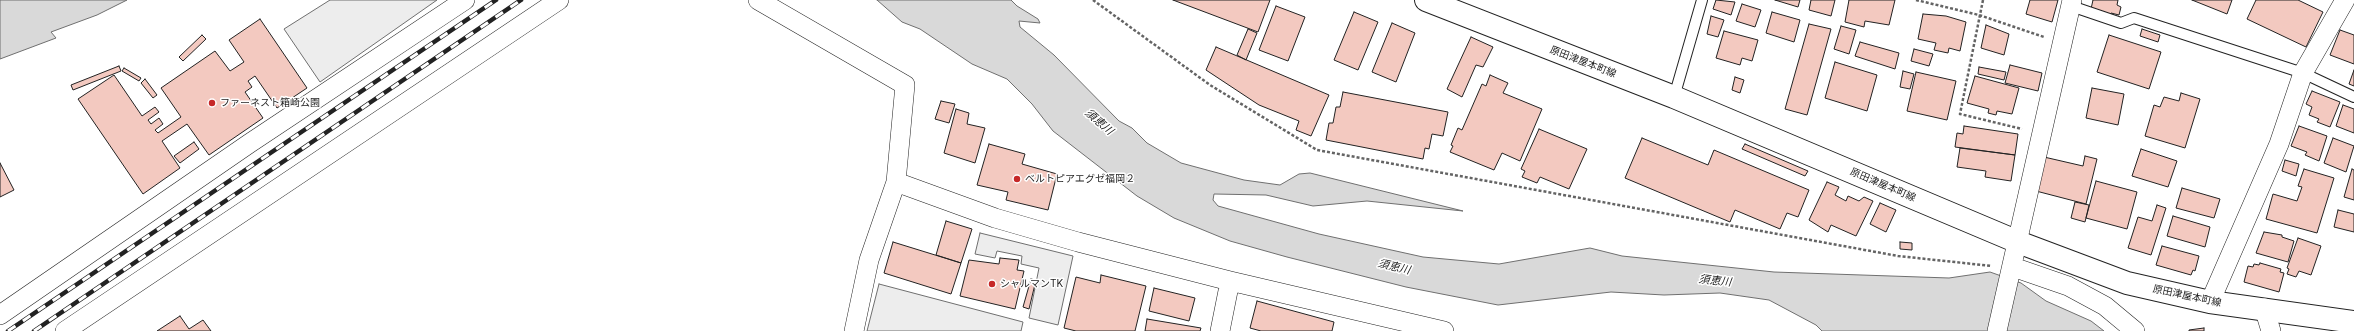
<!DOCTYPE html>
<html>
<head>
<meta charset="utf-8">
<style>
	body { margin:0 }
	canvas { display:block; background:#fff }
</style>
</head>
<body>
<canvas width="2354" height="331"></canvas>
<script>
const context = document.querySelector('canvas').getContext('2d');
context.lineJoin = 'round';
function fill(path, color) {
  context.fillStyle = color;
  context.fill(path, 'evenodd');
}
function poly(rows) {
  const path = new Path2D();
  for (const r of rows) {
    path.moveTo(r[0], r[1]);
    for (let i = 2; i < r.length; i += 2) path.lineTo(r[i], r[i + 1]);
  }
  return path;
}
function trace(path, color, width, dash) {
  context.strokeStyle = color;
  context.lineWidth = width;
  context.lineCap = dash ? 'butt' : 'round';
  context.setLineDash(dash || []);
  context.stroke(path);
}
function drawText(font, color, halo, rows, align = 'center') {
  context.font = font + ' Inter,"Noto Sans JP",sans-serif';
  context.lineWidth = 3;
  context.setLineDash([]);
  context.textBaseline = 'middle';
  context.strokeStyle = halo;
  context.fillStyle = color;
  for (const [text, x, y, turn = 0] of rows) {
    context.save();
    context.translate(x, y);
    context.rotate((+turn || 0) * Math.PI / 180);
    context.textAlign = isNaN(turn) ? turn : align;
    if (halo) context.strokeText(text, 0, 0);
    context.fillText(text, 0, 0);
    context.restore();
  }
}
const parking = poly([
	[330,0,437,0,320,82,284,29,330,0],
	[980,233,1073,256,1058,325,1029,318,1039,268,1021,264,1022,256,997,251,995,258,975,254,980,233],
	[879,284,1023,322,1021,331,867,331,879,284]
]);
const water = poly([
	[0,0,127,0,97,15,51,32,56,38,0,59,0,0],
	[877,0,1011,0,1017,6,1038,19,1040,23,1019,21,1020,27,1054,55,1119,121,1132,128,1147,143,1181,163,1244,180,1280,185,1299,174,1310,173,1463,211,1367,201,1313,206,1266,195,1214,194,1213,200,1218,206,1319,234,1423,257,1499,264,1590,248,1622,256,1774,272,1949,278,1990,272,2021,283,2046,301,2091,321,2104,331,1822,331,1816,325,1769,300,1720,293,1664,295,1611,292,1498,305,1406,287,1287,257,1230,241,1174,218,1137,196,1053,131,1032,104,1007,79,972,64,920,29,902,22,877,0]
]);
const building = poly([
	[1173,0,1270,0,1258,32,1173,0],
	[1716,0,1735,2,1731,15,1713,9,1716,0],
	[1775,0,1800,0,1798,7,1775,0],
	[1811,0,1835,0,1831,16,1809,10,1811,0],
	[1849,0,1895,0,1889,25,1865,21,1864,27,1845,22,1849,0],
	[2030,0,2058,0,2052,22,2026,14,2030,0],
	[2093,0,2118,0,2117,5,2121,7,2119,15,2111,13,2110,15,2091,9,2093,0],
	[2192,0,2232,0,2227,14,2192,0],
	[2256,0,2298,0,2323,12,2306,47,2247,19,2256,0],
	[1742,4,1761,10,1755,27,1736,21,1742,4],
	[1276,6,1305,17,1288,61,1259,50,1276,6],
	[1354,12,1378,22,1358,70,1334,60,1354,12],
	[1772,12,1800,20,1794,42,1766,33,1772,12],
	[1923,14,1946,16,1966,22,1960,51,1949,48,1948,53,1934,50,1936,43,1918,39,1923,14],
	[1711,16,1724,20,1718,37,1707,34,1711,16],
	[260,19,307,88,277,108,255,76,248,81,252,87,245,92,263,118,209,155,187,124,162,141,180,168,143,194,78,99,114,75,142,116,155,107,159,112,148,120,151,124,159,118,163,124,155,130,158,133,181,117,161,88,215,51,230,71,244,62,229,40,260,19],
	[1392,23,1415,33,1396,82,1372,72,1392,23],
	[1809,24,1831,29,1807,115,1785,109,1809,24],
	[1986,25,2009,34,2004,55,1981,48,1986,25],
	[1841,26,1856,30,1849,54,1834,49,1841,26],
	[1248,29,1257,33,1246,60,1237,55,1248,29],
	[2142,29,2160,35,2158,42,2140,36,2142,29],
	[2340,30,2354,35,2354,64,2330,55,2340,30],
	[1724,31,1758,40,1752,61,1742,58,1740,65,1716,58,1724,31],
	[202,35,206,39,183,61,179,57,202,35],
	[2109,35,2161,52,2149,89,2097,72,2109,35],
	[1471,37,1493,47,1483,67,1476,65,1462,97,1447,89,1471,37],
	[1860,42,1899,53,1895,69,1855,56,1860,42],
	[1216,47,1329,95,1311,136,1296,130,1299,121,1259,105,1206,70,1216,47],
	[1914,49,1933,54,1929,66,1911,61,1914,49],
	[1835,62,1877,75,1867,111,1825,98,1835,62],
	[2010,65,2042,73,2038,91,2005,83,2010,65],
	[119,66,121,71,73,90,71,85,119,66],
	[1979,67,2006,72,2004,80,1978,74,1979,67],
	[124,68,141,78,139,81,122,71,124,68],
	[2354,70,2354,86,2349,84,2354,70],
	[1903,71,1914,74,1910,89,1900,87,1903,71],
	[1916,72,1956,81,1947,120,1907,111,1916,72],
	[1490,75,1508,83,1503,93,1542,109,1520,161,1502,153,1494,170,1450,152,1453,146,1451,145,1458,128,1462,130,1482,84,1486,86,1490,75],
	[1975,76,2019,88,2012,114,1997,111,1996,115,1988,113,1989,109,1967,103,1975,76],
	[1735,77,1744,80,1740,93,1732,90,1735,77],
	[145,79,157,95,153,98,141,83,145,79],
	[2092,88,2124,94,2118,125,2086,118,2092,88],
	[2312,91,2340,102,2330,127,2317,122,2319,119,2309,115,2312,107,2306,104,2312,91],
	[1343,92,1448,112,1443,136,1432,134,1429,149,1425,148,1423,159,1326,140,1329,123,1333,123,1336,107,1340,107,1343,92],
	[2181,93,2200,99,2185,148,2145,136,2154,105,2160,107,2164,97,2179,101,2181,93],
	[941,101,955,104,949,123,935,119,941,101],
	[2343,105,2354,109,2354,133,2336,126,2343,105],
	[956,109,969,113,967,124,985,128,975,163,944,153,956,109],
	[1964,126,2018,134,2015,155,1955,147,1957,133,1963,134,1964,126],
	[2299,126,2327,136,2319,161,2305,155,2307,152,2291,146,2299,126],
	[1539,129,1587,149,1569,189,1540,177,1537,183,1522,177,1525,171,1521,169,1539,129],
	[1642,138,1708,165,1714,150,1809,190,1798,217,1787,213,1780,229,1735,210,1730,222,1625,178,1642,138],
	[2333,138,2354,146,2346,172,2324,163,2333,138],
	[194,142,199,149,180,163,174,156,194,142],
	[989,144,1025,154,1022,164,1057,174,1048,210,1006,200,1008,192,977,185,989,144],
	[1745,144,1808,171,1805,176,1742,149,1745,144],
	[1960,148,2015,155,2011,181,1985,177,1986,171,1957,167,1960,148],
	[2141,149,2177,161,2168,187,2132,176,2141,149],
	[2085,156,2097,159,2086,204,2036,191,2044,157,2083,166,2085,156],
	[2285,160,2299,164,2296,176,2282,171,2285,160],
	[0,163,14,190,0,197,0,163],
	[2304,169,2334,178,2317,233,2266,219,2273,194,2297,201,2302,187,2298,186,2304,169],
	[2352,169,2354,170,2354,200,2344,197,2352,169],
	[2096,181,2137,192,2127,229,2086,218,2096,181],
	[1827,182,1839,187,1835,195,1846,201,1848,196,1859,201,1864,197,1873,201,1856,236,1831,225,1828,232,1809,220,1827,182],
	[2182,188,2220,199,2214,218,2176,208,2182,188],
	[2075,202,2089,205,2085,222,2071,218,2075,202],
	[1880,203,1896,210,1886,232,1870,224,1880,203],
	[2157,205,2166,208,2151,255,2128,248,2138,217,2152,221,2157,205],
	[2338,210,2354,214,2354,232,2334,227,2338,210],
	[2173,216,2210,227,2205,247,2167,236,2173,216],
	[946,221,972,229,961,263,936,255,946,221],
	[2264,232,2282,235,2282,237,2294,241,2288,262,2256,253,2264,232],
	[2298,238,2321,246,2311,275,2299,271,2296,277,2287,274,2289,269,2287,268,2298,238],
	[893,242,961,263,951,294,884,273,893,242],
	[1900,242,1912,243,1912,250,1900,249,1900,242],
	[2162,246,2199,256,2195,271,2193,270,2191,275,2156,265,2162,246],
	[1000,258,1019,260,1017,270,1024,271,1015,309,960,296,969,260,999,264,1000,258],
	[2260,263,2281,269,2280,272,2284,273,2279,292,2244,282,2248,266,2253,267,2254,264,2259,265,2260,263],
	[1101,275,1146,286,1135,331,1076,331,1064,328,1076,277,1100,283,1101,275],
	[1031,279,1036,280,1029,309,1023,307,1031,279],
	[1154,288,1195,298,1189,321,1149,311,1154,288],
	[1257,301,1334,322,1332,331,1261,331,1250,328,1257,301],
	[180,316,189,329,203,320,211,331,157,331,180,316],
	[1147,319,1201,328,1200,331,1145,331,1147,319],
	[2204,328,2204,331,2189,331,2189,330,2204,328]
]);
const path = poly([
	[1093,0,1210,85,1317,150,1898,256,1992,266],
	[1916,0,1979,15,2044,37],
	[1983,0,1960,114,2022,129]
]);
const service = poly([
	[2071,6,2121,23,2134,18,2303,73,2354,97],
	[1674,97,1702,0]
]);
const minor = poly([
	[758,0,905,85,896,182,869,260,854,331],
	[896,182,995,218,1078,242,1230,281,1444,331],
	[2013,267,2068,286,2105,306,2135,331],
	[2210,302,2279,144,2303,73,2345,0],
	[2264,308,2271,331],
	[0,315,250,143,465,0],
	[65,331,559,0],
	[1220,331,1230,281],
	[1997,331,2072,0]
]);
const tertiary = poly([
	[1426,0,1674,97,2018,242,2127,283,2210,302,2354,322]
]);
const rail = poly([
	[8,331,496,0],
	[34,331,521,0]
]);
const markers = [
	[212,103,4,"#c62828"],
	[1017,179,4,"#c62828"],
	[992,284,4,"#c62828"]
];
const streetNames = [
	["原田津屋本町線",1583,62,21],
	["原田津屋本町線",1883,185,23],
	["原田津屋本町線",2187,296,12]
];
const poiNames = [
	["ファーネスト箱崎公園",220,103],
	["ベルトピアエグゼ福岡２",1025,179],
	["シャルマンTK",1000,284]
];
const waterNames = [
	["須恵川",1099,122,41],
	["須恵川",1394,267,13],
	["須恵川",1715,281,6]
];
fill(parking, '#ededed');
trace(parking, '#6f6f6f', 1);
fill(water, '#d9d9d9');
trace(water, '#6f6f6f', 1);
fill(building, '#f3c9c0');
trace(building, '#222', 1);
trace(service, '#222', 12);
trace(minor, '#222', 20);
trace(tertiary, '#222', 24);
trace(path, '#646464', 2.5, [3, 2]);
trace(service, '#fff', 10);
trace(minor, '#fff', 19);
trace(tertiary, '#fff', 22);
trace(rail, '#222', 4.5);
trace(rail, '#fff', 3, [9]);
for (const [x, y, r, color] of markers) {
  const dot = new Path2D();
  dot.arc(x, y, r, 0, 2 * Math.PI);
  context.fillStyle = color;
  context.fill(dot);
  trace(dot, '#fff', 1.5);
}
drawText('10px', '#222', '#fff', streetNames);
drawText('10px', '#222', '#fff', poiNames, 'left');
drawText('italic 11px', '#222', '#fff', waterNames);
</script>
</body>
</html>
